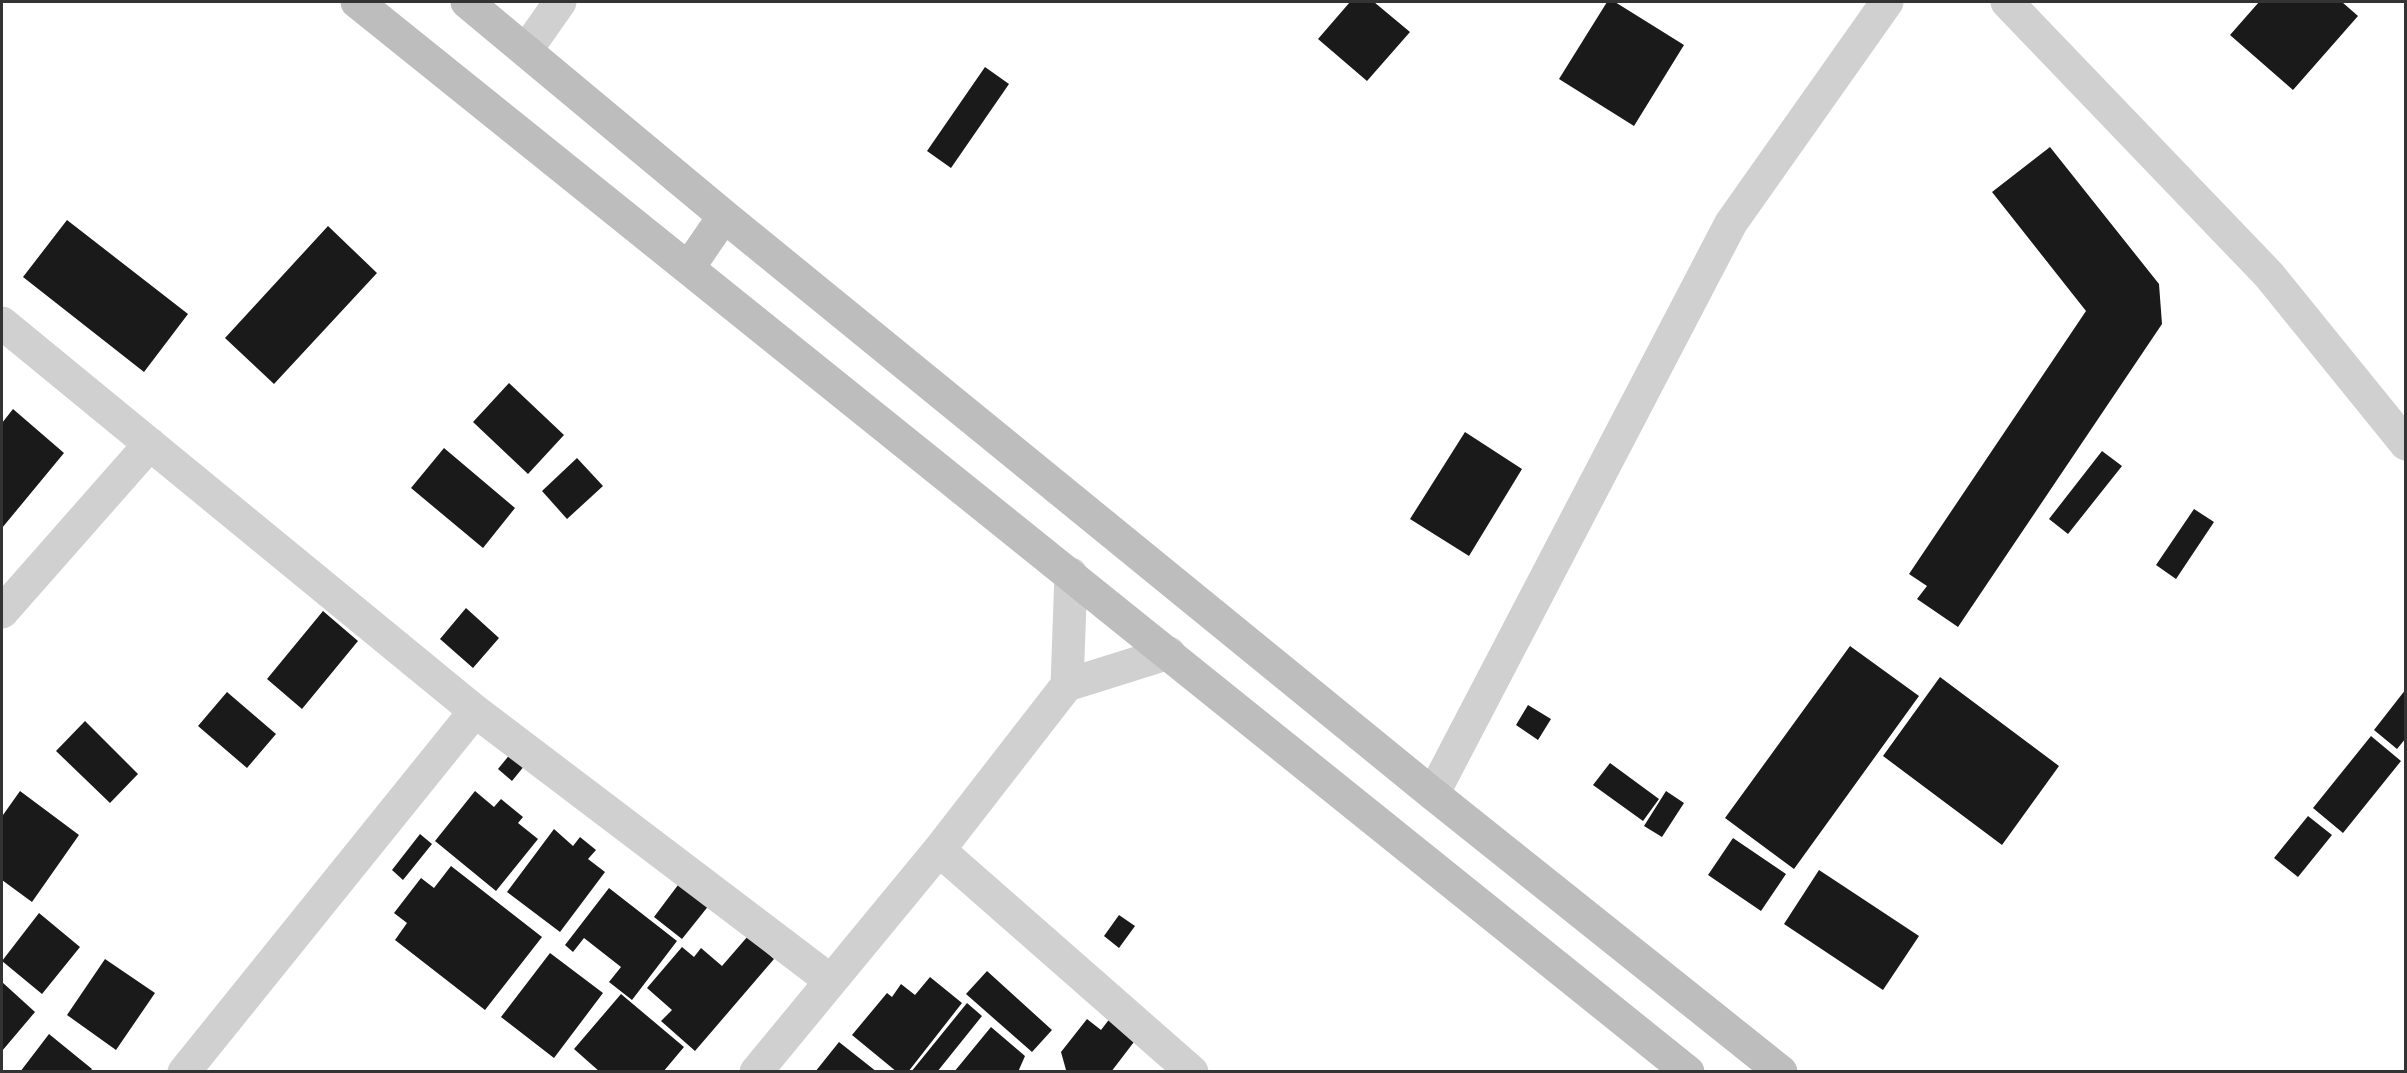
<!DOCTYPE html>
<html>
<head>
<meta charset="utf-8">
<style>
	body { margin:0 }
	#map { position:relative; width:2407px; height:1073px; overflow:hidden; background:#fff; font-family:"Fira Sans Condensed",sans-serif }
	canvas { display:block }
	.frame { position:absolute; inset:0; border:3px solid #333; pointer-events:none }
</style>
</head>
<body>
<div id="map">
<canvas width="2407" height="1073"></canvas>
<div class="frame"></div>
</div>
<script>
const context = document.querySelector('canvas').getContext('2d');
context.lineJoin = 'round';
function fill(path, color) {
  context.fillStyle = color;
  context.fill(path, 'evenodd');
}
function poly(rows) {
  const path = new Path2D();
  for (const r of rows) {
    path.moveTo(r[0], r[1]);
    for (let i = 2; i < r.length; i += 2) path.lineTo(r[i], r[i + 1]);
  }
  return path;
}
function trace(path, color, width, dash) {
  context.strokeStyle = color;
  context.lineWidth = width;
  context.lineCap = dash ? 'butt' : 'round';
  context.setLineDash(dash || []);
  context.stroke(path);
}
const building = poly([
	[1350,2,1374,2,1410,32,1367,81,1318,39],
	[1607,2,1615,2,1684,45,1634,126,1559,79],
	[2259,2,2342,2,2358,16,2293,90,2230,35],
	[985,67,1009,84,951,168,927,151],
	[2050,147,2159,284,2162,324,1958,627,1917,599,1927,586,1909,574,2086,311,1992,192],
	[67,220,188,314,144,372,23,277],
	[328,226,377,273,274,384,225,338],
	[509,383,564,435,528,474,473,422],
	[13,409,64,453,2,528,2,423],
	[1465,432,1522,469,1469,556,1410,519],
	[444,448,515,508,483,548,411,488],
	[2102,451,2122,466,2068,534,2049,519],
	[577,458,603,486,567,519,542,491],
	[2194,509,2214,522,2176,579,2156,565],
	[466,608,499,638,473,668,440,639],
	[323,611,358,641,302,709,267,679],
	[1850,646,1919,696,1794,869,1725,818],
	[1940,677,2059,766,2002,845,1883,756],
	[2406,689,2406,738,2397,749,2374,730],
	[227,692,276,734,247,768,198,726],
	[1528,705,1551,719,1538,740,1516,725],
	[85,721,138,774,110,803,56,751],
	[2371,736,2401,761,2343,833,2313,808],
	[511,753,525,765,512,781,498,769],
	[1610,763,1659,799,1643,821,1593,785],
	[20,791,79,835,32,902,2,880,2,814,3,815],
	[475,791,494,807,501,799,523,817,518,823,538,839,496,891,435,841],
	[1666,791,1684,803,1662,837,1644,826],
	[2308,816,2332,835,2298,877,2274,858],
	[554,829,573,846,580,837,596,850,588,859,605,872,560,932,507,892],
	[420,834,432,844,403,880,392,870],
	[1733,838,1786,874,1761,911,1708,875],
	[451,866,542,937,485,1010,395,940,407,923,394,913,421,878,434,888],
	[1819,870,1919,936,1883,990,1784,924],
	[681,881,710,904,682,939,654,917],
	[609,888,677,941,632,1000,609,982,621,967,584,938,573,952,565,945],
	[39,913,80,947,42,994,2,961],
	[1119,915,1135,926,1119,948,1104,936],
	[748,936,774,959,695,1051,661,1021,672,1010,647,988,682,947,694,957,701,948,722,966],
	[550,953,603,993,554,1058,501,1017],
	[105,959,155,993,116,1050,67,1015],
	[987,971,1052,1030,1032,1052,966,994],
	[930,977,962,1003,908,1072,897,1072,852,1035,887,993,892,997,901,984,915,995],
	[2,982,35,1012,2,1051],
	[621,994,684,1047,663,1072,600,1072,574,1049],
	[967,1003,982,1016,937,1072,911,1072],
	[1111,1017,1137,1038,1111,1072,1066,1070,1061,1052,1087,1019,1101,1030],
	[991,1027,1025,1056,1018,1072,954,1072],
	[49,1034,92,1069,90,1072,20,1072],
	[839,1042,877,1072,815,1072]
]);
const street = poly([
	[2007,2,2269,275,2406,444],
	[527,49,560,2],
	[2,323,475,711,831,981],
	[2,612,150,444],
	[1067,685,1071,574],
	[1433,794,1731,223,1887,2],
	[939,850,1192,1072],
	[184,1072,475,711],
	[756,1072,939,850,1067,685,1169,653]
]);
const secondary = poly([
	[357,2,1688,1072],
	[467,2,724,216,1433,794,1781,1072],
	[689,267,724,216]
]);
fill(building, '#1a1a1a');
trace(street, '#d0d0d0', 33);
trace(secondary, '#bdbdbd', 33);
</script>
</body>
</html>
